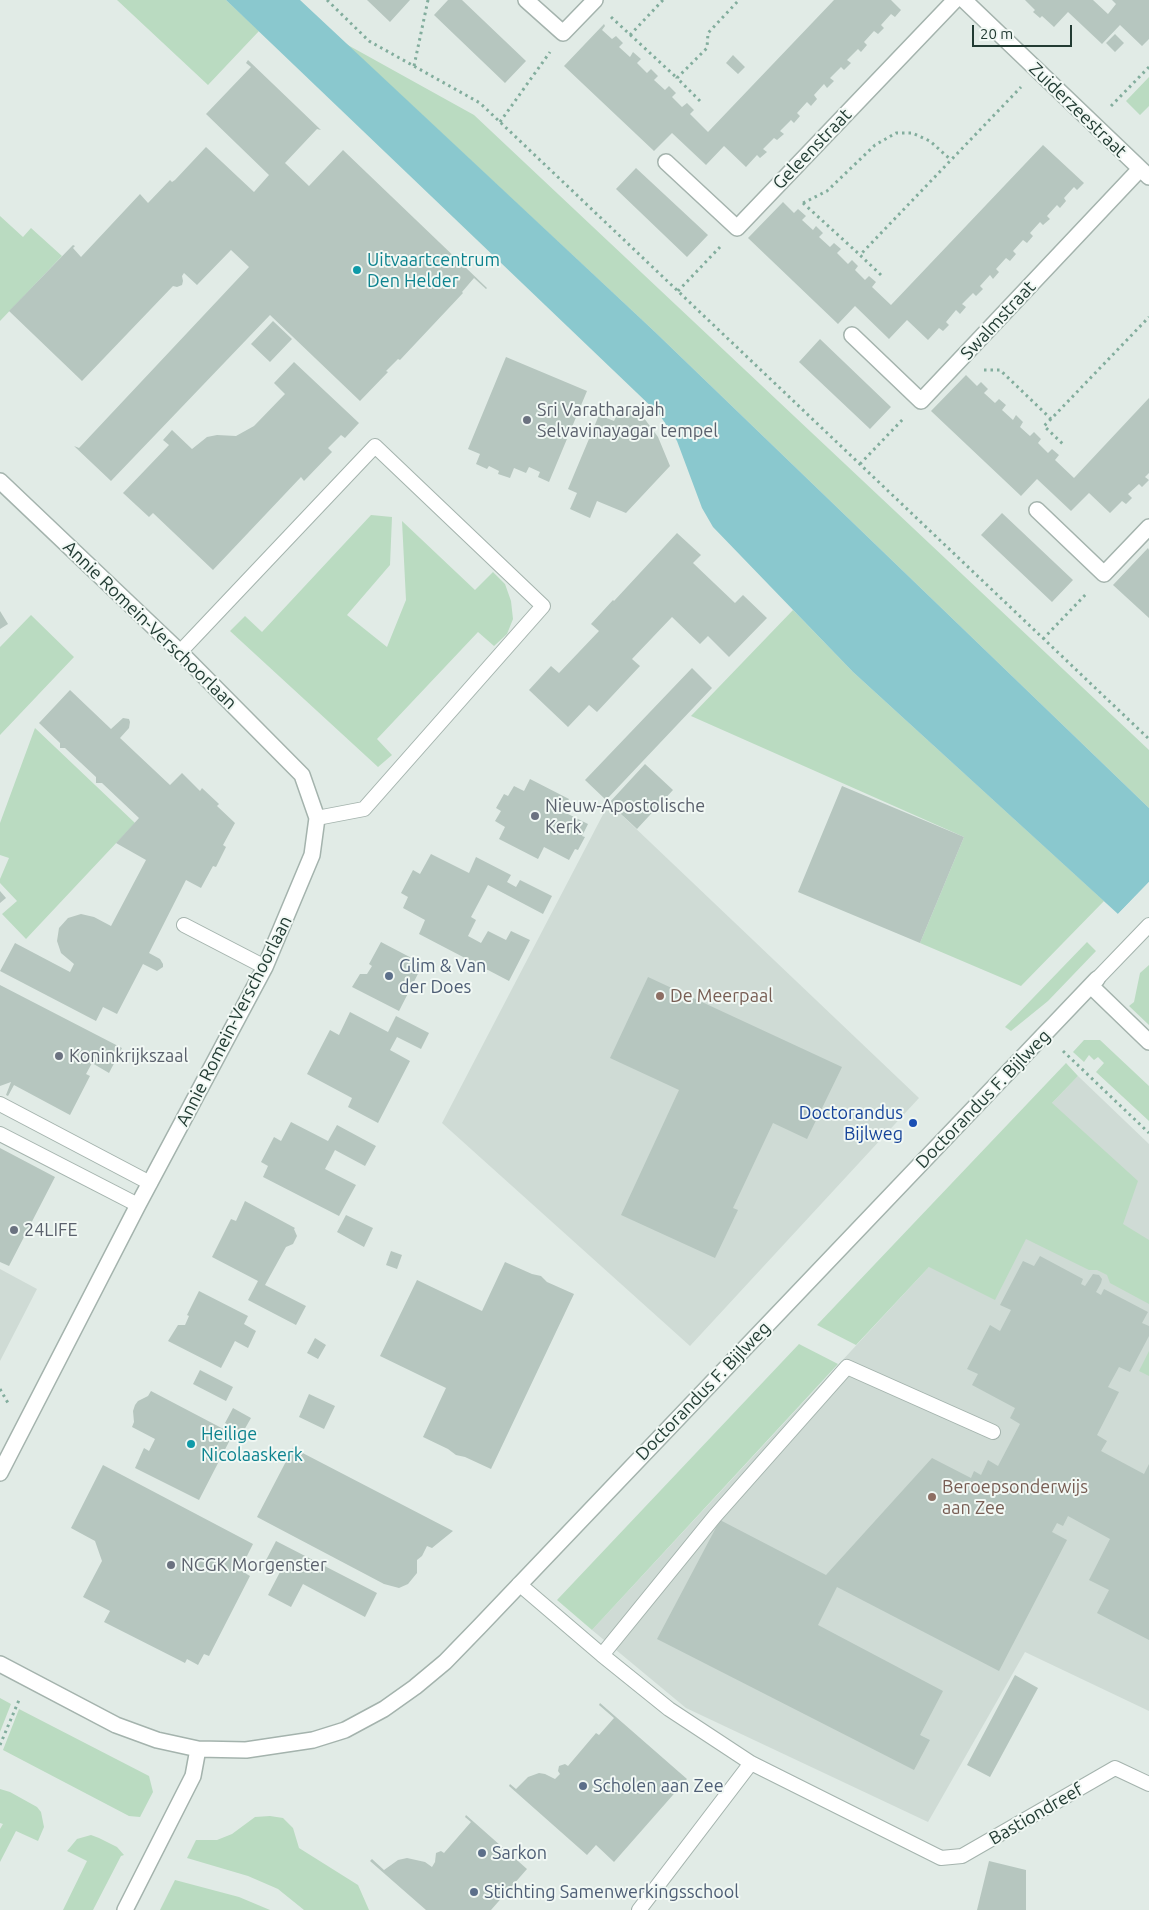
<!DOCTYPE html>
<html>
<head>
<meta charset="utf-8">
<style>
	body { margin:0 }
	#map { position:relative; width:1149px; height:1910px; overflow:hidden; background:#e1ebe6; font-family:Ubuntu,sans-serif }
	canvas { display:block }
	.scale { position:absolute; left:972px; top:25px; width:100px; height:22px; box-sizing:border-box; border:2px solid #223b33; border-top:0; padding-left:6px; font-size:15px; line-height:18px; white-space:nowrap; color:#223b33; -webkit-text-stroke:4px #f1f8f4; paint-order:stroke }
</style>
</head>
<body>
<div id="map">
<canvas width="1149" height="1910"></canvas>
<div class="scale">20 m</div>
</div>
<script>
const context = document.querySelector('canvas').getContext('2d');
context.lineJoin = 'round';
function fill(path, color) {
  context.fillStyle = color;
  context.fill(path, 'evenodd');
}
function poly(rows) {
  const path = new Path2D();
  for (const r of rows) {
    path.moveTo(r[0], r[1]);
    for (let i = 2; i < r.length; i += 2) path.lineTo(r[i], r[i + 1]);
  }
  return path;
}
function trace(path, color, width, dash) {
  context.strokeStyle = color;
  context.lineWidth = width;
  context.lineCap = dash ? 'butt' : 'round';
  context.setLineDash(dash || []);
  context.stroke(path);
}
function drawText(font, color, halo, rows, align = 'center') {
  context.font = font + ' Ubuntu,sans-serif';
  context.lineWidth = 4;
  context.setLineDash([]);
  context.textBaseline = 'middle';
  context.strokeStyle = halo;
  context.fillStyle = color;
  for (const [text, x, y, turn = 0] of rows) {
    context.save();
    context.translate(x, y);
    context.rotate((+turn || 0) * Math.PI / 180);
    context.textAlign = isNaN(turn) ? turn : align;
    if (halo) context.strokeText(text, 0, 0);
    context.fillText(text, 0, 0);
    context.restore();
  }
}
const built = poly([
	[609,803,919,1098,690,1346,442,1123],
	[1078,1076,1149,1144,1149,1711,1025,1652,928,1822,686,1708,592,1630,929,1267,1052,1103],
	[0,1269,37,1289,0,1361]
]);
const green = poly([
	[117,0,226,0,259,31,208,85],
	[346,44,474,115,1149,750,1149,808,654,331],
	[1149,77,1149,106,1140,115,1126,101],
	[0,216,23,237,31,228,62,256,0,321],
	[371,515,392,517,390,565,347,615,387,647,406,600,402,521,475,590,493,572,505,584,511,601,513,619,507,634,494,646,478,632,377,739,392,755,378,767,230,631,245,616,262,632],
	[793,610,853,672,1104,901,1021,986,920,943,964,837,691,716],
	[31,615,74,657,0,735,0,647],
	[35,728,135,823,26,939,2,914,17,901,0,883,0,879,9,858,0,855,0,823],
	[1087,942,1096,951,1048,1001,1011,1031,1005,1027],
	[1149,965,1149,1025,1129,1006,1134,1002,1140,973],
	[1084,1040,1100,1040,1149,1086,1149,1121,1096,1072,1104,1063,1098,1057,1094,1060,1089,1055,1084,1062,1073,1052],
	[1066,1063,1078,1076,1052,1103,1138,1181,1123,1224,1149,1240,1149,1304,1110,1283,1107,1275,1097,1270,1089,1270,1026,1239,995,1300,929,1267,856,1345,817,1325],
	[799,1344,838,1364,592,1630,557,1600],
	[1149,1351,1149,1376,1139,1371],
	[0,1698,11,1704,0,1732],
	[19,1709,149,1776,153,1792,140,1817,129,1816,3,1750],
	[0,1789,10,1792,37,1807,41,1812,44,1827,38,1841,16,1831,0,1862,0,1829,3,1824,0,1823],
	[270,1816,283,1818,293,1828,299,1848,358,1885,369,1910,304,1910,278,1889,248,1876,187,1858,196,1840,217,1840,232,1834,255,1817],
	[91,1835,99,1838,117,1847,124,1855,121,1856,93,1910,63,1910,87,1861,67,1851,77,1839],
	[175,1880,239,1897,270,1910,160,1910]
]);
const water = poly([
	[226,0,300,0,654,331,1149,808,1149,882,1118,914,853,672,713,527,702,508,677,441,659,414]
]);
const pier = poly([
	[1149,882,1149,886,1119,917,1117,915]
]);
const building = poly([
	[367,0,410,0,390,22],
	[448,0,462,0,526,61,505,83,434,15],
	[834,0,891,0,901,10,895,17,891,14,881,25,884,28,878,34,874,31,864,42,867,45,861,52,858,49,847,60,851,63,844,70,841,67,830,78,834,81,827,88,824,84,814,95,817,99,811,106,807,102,797,113,800,116,794,123,791,120,780,131,784,134,777,140,774,138,763,149,767,152,760,158,757,155,746,167,724,146,706,165,672,133,654,151,564,66,604,24,605,26,602,30,612,39,616,36,623,43,619,47,630,57,633,52,641,59,637,63,647,73,651,69,658,76,654,80,665,90,669,86,676,93,672,97,682,107,687,103,694,110,690,114,708,132],
	[1025,0,1093,0,1108,14,1116,4,1112,0,1149,0,1149,39,1142,46,1120,25,1102,44,1068,12,1054,27,1042,16,1040,18,1033,12,1035,10],
	[1115,34,1124,43,1115,52,1106,43],
	[733,55,745,67,738,74,726,63],
	[248,60,321,130,317,129,285,163,309,186,343,150,487,288,486,289,474,278,462,292,463,293,400,360,398,359,386,371,388,372,360,401,270,315,111,481,74,446,79,448,249,267,231,250,197,285,184,273,182,276,183,281,182,285,177,287,173,286,82,381,9,311,73,245,75,246,73,248,81,257,140,194,148,203,170,180,172,182,175,180,206,147,254,192,269,175,206,114,251,67,246,63],
	[1043,145,1084,183,1077,190,1074,187,1064,198,1066,201,1060,208,1057,205,1047,216,1050,219,1043,225,1040,222,1030,233,1033,236,1027,243,1023,240,1013,251,1016,254,1010,261,1006,258,996,269,999,272,993,279,990,275,980,286,983,289,976,296,973,293,962,304,966,307,960,314,956,310,946,322,949,325,943,331,939,328,928,340,907,320,889,339,855,306,838,324,748,238,783,202,794,213,798,209,806,216,802,220,813,230,816,226,823,233,819,237,830,247,834,243,841,249,837,253,848,264,852,260,858,266,855,270,865,280,869,276,876,282,872,287,891,305],
	[636,168,708,235,687,257,616,189],
	[273,321,292,339,270,362,251,344],
	[820,339,891,407,870,429,799,362],
	[506,357,587,391,549,482,538,477,540,472,529,467,526,473,514,468,510,478,498,474,499,471,489,466,487,469,476,464,480,454,468,449],
	[294,362,359,423,345,438,341,435,328,448,332,452,304,481,301,477,213,570,153,513,149,517,123,493,169,445,163,440,172,430,192,449,207,437,217,435,236,436,254,426,285,394,274,383],
	[966,375,977,386,981,382,988,389,984,393,995,403,999,399,1006,405,1002,410,1013,420,1016,415,1023,422,1020,427,1030,436,1034,432,1041,439,1038,443,1048,453,1052,449,1059,455,1055,460,1074,478,1149,398,1149,473,1145,477,1149,480,1142,487,1139,484,1128,494,1132,498,1126,504,1122,501,1110,513,1089,493,1071,511,1037,479,1021,496,931,411],
	[621,406,641,414,658,437,670,466,626,513,597,501,590,518,570,509,577,493,568,489,599,415,614,421],
	[1002,513,1073,580,1052,602,981,535],
	[677,533,701,555,693,563,735,603,743,595,767,618,729,657,708,636,700,644,672,617,632,659,640,666,597,712,589,705,568,727,529,690,551,666,559,673,599,631,591,624,613,600,614,601],
	[1148,548,1149,550,1149,618,1113,585],
	[0,611,8,624,0,629],
	[692,668,712,688,606,800,585,780],
	[70,690,111,729,123,718,129,719,130,722,129,728,120,738,170,785,182,773,200,791,202,788,219,804,217,806,235,823,223,845,226,847,216,867,213,866,201,888,186,880,149,953,160,959,163,964,163,967,157,971,143,964,117,1014,103,1007,96,1021,0,971,15,943,70,972,74,964,61,953,57,941,59,928,68,918,81,914,94,917,111,926,146,860,116,843,139,818,102,783,96,783,96,777,65,748,60,748,60,743,39,723],
	[645,764,673,790,637,829,609,803],
	[530,779,569,799,562,811,588,824,582,836,585,837,578,850,575,849,569,860,544,847,538,859,499,839,505,827,495,821,501,811,496,808,504,794,508,796,514,786,524,791],
	[842,786,964,837,920,943,798,892],
	[431,854,469,873,476,857,511,875,507,882,516,887,520,880,552,896,543,914,488,885,471,917,476,920,468,936,481,943,488,931,506,940,511,931,530,940,509,981,419,934,425,920,403,908,408,897,401,893,413,870,420,874],
	[0,891,6,898,0,903],
	[381,942,423,964,399,1011,352,987,360,974,367,974,372,966,369,964],
	[648,977,842,1067,807,1139,773,1123,733,1208,738,1210,715,1258,621,1215,679,1090,610,1058],
	[0,985,122,1048,109,1073,92,1063,86,1074,90,1076,70,1115,14,1085,8,1096,6,1095,11,1082,0,1086],
	[350,1012,388,1032,396,1016,429,1033,421,1049,397,1037,390,1050,410,1061,378,1123,348,1107,352,1098,307,1074,330,1030,339,1035],
	[291,1122,328,1141,337,1125,376,1146,365,1166,335,1150,325,1169,356,1185,339,1216,263,1177,268,1166,261,1162,274,1137,281,1141],
	[0,1148,55,1177,9,1266,0,1262],
	[245,1201,295,1228,294,1229,297,1236,293,1244,286,1247,265,1285,306,1306,296,1325,248,1300,258,1281,212,1257,231,1219,236,1221],
	[346,1215,373,1228,364,1247,337,1232],
	[391,1251,402,1255,397,1269,386,1265],
	[1040,1256,1083,1279,1081,1284,1085,1286,1093,1274,1099,1275,1102,1279,1101,1283,1096,1292,1101,1295,1104,1289,1148,1312,1142,1323,1149,1326,1149,1336,1130,1372,1119,1367,1108,1387,1119,1392,1097,1435,1107,1441,1101,1451,1144,1474,1149,1464,1149,1640,1097,1613,1109,1590,1089,1580,1110,1539,1068,1516,1063,1526,1057,1523,1052,1532,1067,1540,999,1671,837,1587,818,1625,943,1691,920,1735,930,1740,914,1770,657,1639,720,1520,826,1575,932,1458,971,1478,974,1471,981,1475,988,1460,998,1466,1020,1424,1010,1418,1015,1408,972,1385,978,1374,967,1369,990,1325,1000,1331,1011,1310,1000,1305,1023,1261,1034,1266],
	[505,1262,532,1274,541,1276,547,1282,574,1294,491,1469,465,1457,456,1455,448,1449,423,1437,446,1388,380,1356,417,1280,482,1311],
	[199,1291,248,1316,244,1324,256,1331,248,1348,235,1341,221,1368,168,1341,178,1325,185,1325,189,1316,187,1315],
	[315,1338,326,1345,318,1359,307,1353],
	[200,1370,233,1387,226,1401,193,1384],
	[151,1391,233,1434,199,1500,135,1468,144,1448,149,1451,155,1439,132,1427,134,1422,133,1411,135,1405,138,1401,148,1396],
	[309,1394,335,1406,324,1429,299,1417],
	[233,1408,251,1418,243,1432,225,1423],
	[293,1448,453,1531,432,1548,427,1546,422,1556,417,1560,417,1573,408,1584,399,1588,384,1584,257,1517],
	[103,1465,253,1544,240,1570,250,1576,209,1656,204,1654,198,1665,187,1659,185,1663,104,1622,110,1611,83,1597,102,1561,95,1541,71,1528],
	[276,1541,377,1593,365,1617,303,1584,291,1607,268,1595,280,1572,264,1564],
	[1015,1675,1038,1688,990,1777,967,1765],
	[600,1703,687,1779,614,1862,596,1845,587,1855,509,1786,510,1784,516,1789,528,1777,539,1773,545,1774,555,1779,560,1774,558,1771,559,1766,565,1764,568,1766,596,1733,599,1735,614,1718,599,1705],
	[466,1815,527,1869,491,1910,426,1910,370,1861,372,1859,384,1870,398,1860,407,1858,425,1862,432,1867,435,1862,436,1853,441,1851,444,1853,471,1822,465,1817],
	[989,1861,1026,1870,1026,1910,977,1910]
]);
const path = poly([
	[327,0,369,41,480,103,1149,739],
	[611,17,677,78],
	[630,35,663,0],
	[414,66,428,0],
	[700,101,677,78,707,48,708,33,739,0],
	[1111,106,1149,67],
	[500,122,550,52],
	[803,203,827,191,875,145,896,133,912,133,930,141,951,160],
	[803,203,860,255],
	[881,275,860,255,1021,87],
	[678,291,720,247],
	[984,370,1000,370,1051,419,1149,317],
	[1051,419,1044,426,1064,445],
	[860,464,904,418],
	[1043,639,1087,593],
	[1063,1051,1149,1133],
	[0,1389,8,1403],
	[0,1745,19,1700]
]);
const service = poly([
	[180,652,375,446,543,606,364,809,317,818],
	[184,925,265,967],
	[1097,979,1149,925],
	[0,1104,150,1183],
	[0,1134,138,1205],
	[519,1584,602,1655,669,1709,751,1763,941,1858,962,1856,1115,1768,1149,1784],
	[602,1655,715,1516,847,1367,993,1432],
	[639,1910,751,1763]
]);
const minor = poly([
	[526,0,563,33,595,0],
	[964,0,1149,177],
	[666,162,737,228,955,0],
	[852,335,921,401,1140,169],
	[0,481,180,652,302,775,317,818,312,855,265,967,138,1205,0,1473],
	[1037,510,1104,574,1149,527],
	[1091,986,1149,1042],
	[0,1664,116,1725,157,1740,198,1749,246,1750,313,1740,345,1730,384,1709,415,1687,445,1662,479,1627,1097,979],
	[125,1910,193,1776,198,1749]
]);
const markers = [
	[357,270,5,"#0f9aa8"],
	[527,420,5,"#6b7280"],
	[535,816,5,"#6b7280"],
	[389,976,5,"#5c6f8a"],
	[660,996,5,"#8d6e63"],
	[59,1056,5,"#6b7280"],
	[913,1123,5,"#1a4fb4"],
	[14,1230,5,"#6b7280"],
	[191,1444,5,"#0f9aa8"],
	[932,1497,5,"#8d6e63"],
	[171,1565,5,"#6b7280"],
	[583,1786,5,"#5c6f8a"],
	[482,1853,5,"#5c6f8a"],
	[474,1892,5,"#5c6f8a"]
];
const streetNames = [
	["Zuiderzeestraat",1078,110,44],
	["Geleenstraat",812,149,-46],
	["Swalmstraat",998,320,-47],
	["Annie Romein-Verschoorlaan",150,625,44],
	["Annie Romein-Verschoorlaan",234,1021,-63],
	["Doctorandus F. Bijlweg",983,1099,-46],
	["Doctorandus F. Bijlweg",703,1391,-46],
	["Bastiondreef",1036,1814,-30]
];
const cultureNames = [
	["Uitvaartcentrum",367,260],
	["Den Helder",367,281],
	["Heilige",201,1434],
	["Nicolaaskerk",201,1455]
];
const worshipNames = [
	["Sri Varatharajah",537,410],
	["Selvavinayagar tempel",537,431],
	["Nieuw-Apostolische",545,806],
	["Kerk",545,827],
	["Koninkrijkszaal",69,1056],
	["24LIFE",24,1230],
	["NCGK Morgenster",181,1565]
];
const serviceNames = [
	["Glim & Van",399,966],
	["der Does",399,987],
	["Scholen aan Zee",593,1786],
	["Sarkon",492,1853],
	["Stichting Samenwerkingsschool",484,1892]
];
const educationNames = [
	["De Meerpaal",670,996],
	["Beroepsonderwijs",942,1487],
	["aan Zee",942,1508]
];
const transitNames = [
	["Doctorandus",903,1113],
	["Bijlweg",903,1134]
];
fill(built, '#cfdbd5');
fill(green, '#badbc1');
fill(water, '#8ac8ce');
fill(pier, '#e1ebe6');
fill(building, '#b6c6bf');
trace(service, '#a4b3ad', 16);
trace(minor, '#a4b3ad', 18);
trace(path, '#82ad9d', 3, [2.5, 4]);
trace(service, '#fff', 14);
trace(minor, '#fff', 15);
for (const [x, y, r, color] of markers) {
  const dot = new Path2D();
  dot.arc(x, y, r, 0, 2 * Math.PI);
  context.fillStyle = color;
  context.fill(dot);
  trace(dot, '#f1f8f4', 2);
}
drawText('18px', '#223b33', '#f1f8f4', streetNames);
drawText('18px', '#0d838f', '#f1f8f4', cultureNames, 'left');
drawText('18px', '#5b616d', '#f1f8f4', worshipNames, 'left');
drawText('18px', '#4e5e75', '#f1f8f4', serviceNames, 'left');
drawText('18px', '#785e54', '#f1f8f4', educationNames, 'left');
drawText('18px', '#164399', '#f1f8f4', transitNames, 'right');
</script>
</body>
</html>
